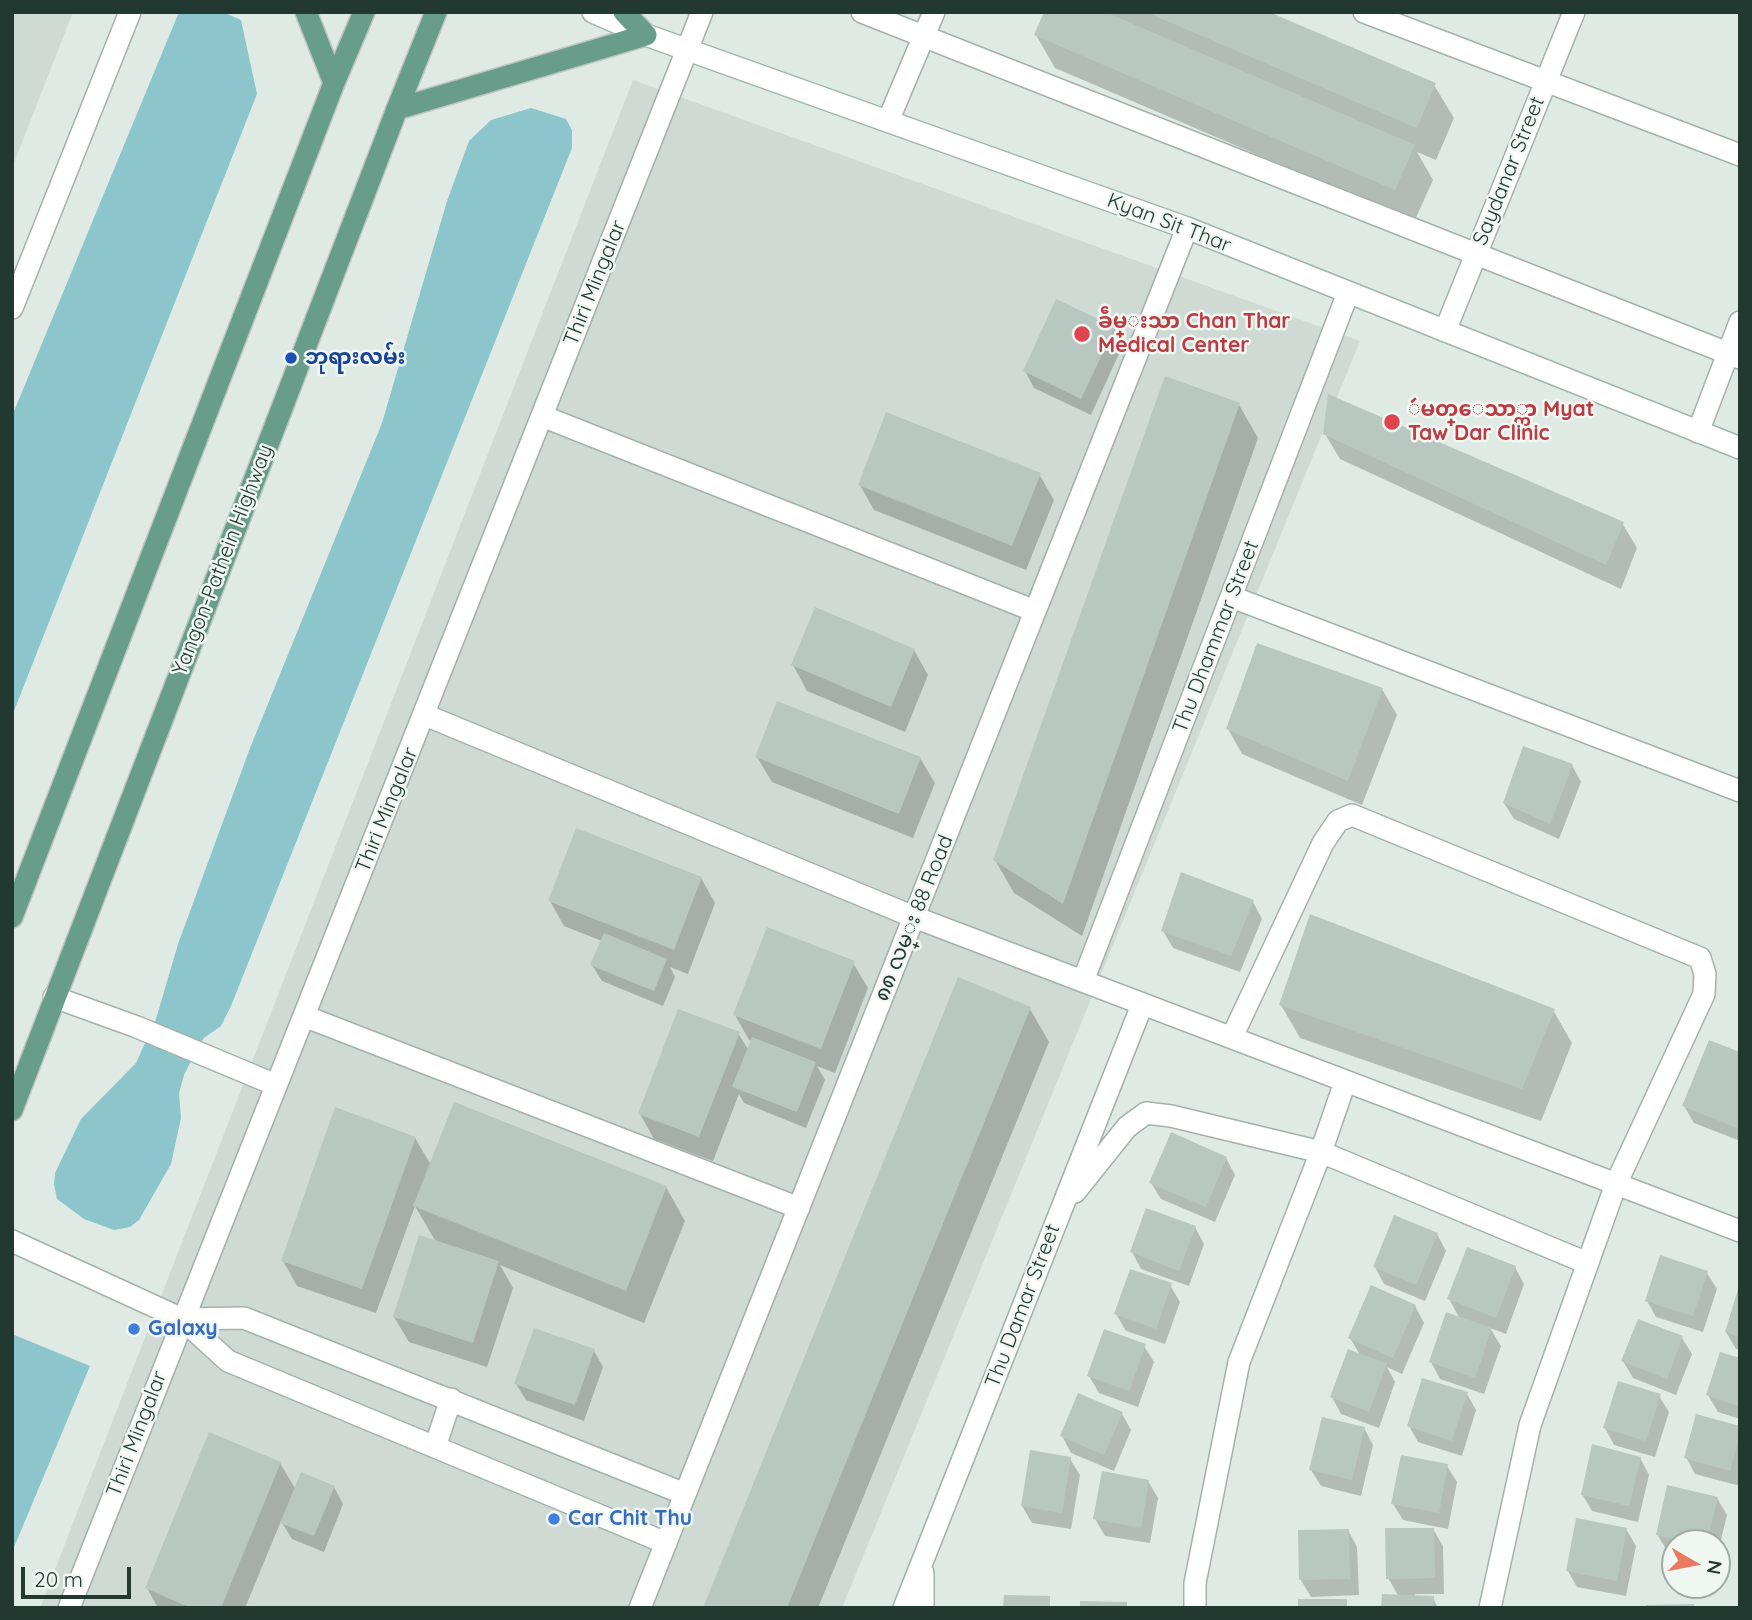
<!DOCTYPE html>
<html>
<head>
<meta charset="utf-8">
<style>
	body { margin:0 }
	#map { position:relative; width:1752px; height:1620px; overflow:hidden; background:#e0eae5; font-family:Quicksand,sans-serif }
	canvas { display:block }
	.frame { position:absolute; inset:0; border:14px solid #223932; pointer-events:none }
	.north { position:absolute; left:1661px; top:1529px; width:70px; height:70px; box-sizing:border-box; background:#f0f7f3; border:2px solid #9eaba6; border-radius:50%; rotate:100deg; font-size:19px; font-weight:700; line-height:28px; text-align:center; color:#223932 }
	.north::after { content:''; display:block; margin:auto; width:24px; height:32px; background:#e87a61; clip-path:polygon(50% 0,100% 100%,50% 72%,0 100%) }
	.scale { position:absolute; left:21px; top:1567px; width:110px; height:32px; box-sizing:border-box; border:4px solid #223932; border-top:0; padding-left:9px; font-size:21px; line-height:24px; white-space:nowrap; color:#223932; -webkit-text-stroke:5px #f0f7f3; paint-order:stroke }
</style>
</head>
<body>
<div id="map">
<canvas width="1752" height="1620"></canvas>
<div class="frame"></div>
<div class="north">N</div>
<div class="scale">20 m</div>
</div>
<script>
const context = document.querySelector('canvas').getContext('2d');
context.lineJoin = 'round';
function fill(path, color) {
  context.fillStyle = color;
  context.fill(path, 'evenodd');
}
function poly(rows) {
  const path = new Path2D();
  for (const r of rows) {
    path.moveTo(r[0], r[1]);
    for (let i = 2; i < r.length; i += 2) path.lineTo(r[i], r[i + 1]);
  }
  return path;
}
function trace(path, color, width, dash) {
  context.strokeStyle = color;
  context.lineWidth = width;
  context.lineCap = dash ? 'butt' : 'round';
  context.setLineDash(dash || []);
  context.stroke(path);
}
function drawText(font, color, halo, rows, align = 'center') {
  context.font = font + ' Quicksand,"Noto Sans Myanmar",sans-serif';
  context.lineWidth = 5;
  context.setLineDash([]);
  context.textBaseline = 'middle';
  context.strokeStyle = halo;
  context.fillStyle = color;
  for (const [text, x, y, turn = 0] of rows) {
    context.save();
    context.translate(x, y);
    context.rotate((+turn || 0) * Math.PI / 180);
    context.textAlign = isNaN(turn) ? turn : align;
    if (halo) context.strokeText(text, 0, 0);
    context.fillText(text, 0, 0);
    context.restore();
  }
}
const built = poly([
	[12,12,73,12,12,168],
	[633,80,1360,341,842,1608,40,1608]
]);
const water = poly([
	[179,12,223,12,241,20,257,94,12,716,12,416],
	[531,108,566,119,572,130,572,148,231,1006,221,1026,204,1038,199,1045,184,1075,179,1093,181,1118,171,1164,139,1220,130,1227,114,1230,84,1219,57,1199,54,1184,55,1173,81,1119,136,1063,156,1019,178,944,250,748,382,423,447,201,469,141,491,120],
	[12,1334,90,1366,12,1552]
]);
const shadow = poly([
	[1046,12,1265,12,1434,85,1454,118,1436,160,1417,152,1433,180,1414,222,1055,68,1036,35],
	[1114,328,1123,345,1091,415,1034,388,1025,371],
	[1239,405,1258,438,1082,936,1014,893,995,860],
	[1325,434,1622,523,1637,548,1621,589,1340,459],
	[1039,474,1054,500,1026,570,874,510,860,485],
	[914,650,928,675,905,732,807,691,793,665],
	[1382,689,1397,715,1362,805,1242,754,1228,729],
	[757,757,920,758,935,783,913,838,772,782],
	[1572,765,1581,782,1559,839,1514,819,1504,803],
	[701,878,715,903,688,974,670,967,675,977,663,1006,602,981,592,965,602,941,564,926,550,901],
	[1253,902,1262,919,1240,972,1173,948,1163,931],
	[853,963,868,988,835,1073,817,1066,825,1080,806,1128,744,1103,739,1094,713,1161,654,1139,640,1114,738,1033,749,1051,753,1041,749,1040,735,1015],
	[1281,1005,1553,1010,1572,1043,1541,1121,1300,1038],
	[1030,1009,1049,1042,818,1608,704,1608],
	[1740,1054,1740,1141,1694,1123,1684,1106],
	[415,1138,431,1165,666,1187,685,1221,644,1323,500,1265,513,1288,487,1367,409,1342,394,1317,436,1242,415,1206,376,1313,297,1286,283,1261],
	[1226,1158,1235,1175,1215,1222,1161,1199,1151,1183],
	[1195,1227,1204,1244,1189,1286,1141,1269,1132,1252],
	[1437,1234,1446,1251,1425,1301,1384,1284,1375,1267],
	[1515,1267,1524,1284,1506,1334,1490,1328,1501,1346,1484,1394,1440,1379,1431,1362,1460,1319,1449,1299],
	[1707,1273,1717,1289,1703,1332,1656,1317,1647,1301],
	[1170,1285,1180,1302,1165,1344,1126,1331,1116,1314],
	[1740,1290,1740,1350,1736,1349,1726,1332],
	[1415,1306,1424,1323,1402,1374,1387,1367,1395,1382,1379,1428,1341,1414,1332,1397,1360,1355,1350,1338],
	[1682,1338,1692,1354,1676,1395,1633,1378,1623,1361],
	[1144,1346,1154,1362,1138,1407,1099,1393,1089,1376],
	[594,1351,603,1367,584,1421,526,1400,516,1384],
	[1740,1360,1740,1419,1718,1412,1708,1395],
	[1467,1394,1476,1410,1462,1456,1418,1442,1409,1426],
	[1659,1396,1669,1412,1655,1457,1614,1445,1605,1428],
	[1122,1414,1131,1430,1114,1471,1071,1453,1062,1436],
	[1740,1427,1740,1486,1695,1474,1686,1457],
	[1364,1428,1373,1445,1361,1496,1321,1486,1311,1470],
	[1640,1458,1649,1475,1638,1522,1592,1511,1582,1494],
	[1070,1459,1080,1475,1071,1529,1032,1523,1022,1506],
	[280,1463,296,1490,334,1487,343,1504,324,1552,292,1539,281,1521,245,1608,158,1608,147,1588],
	[1447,1466,1457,1482,1448,1529,1403,1520,1393,1504],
	[1148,1481,1158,1498,1150,1543,1105,1536,1095,1519],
	[1717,1498,1727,1515,1717,1556,1717,1543,1675,1543,1675,1553,1667,1551,1657,1534],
	[1433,1529,1443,1546,1444,1594,1415,1594,1415,1597,1433,1598,1438,1608,1383,1608,1399,1597,1388,1578],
	[1626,1529,1636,1546,1626,1596,1577,1587,1568,1571],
	[1348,1530,1357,1547,1359,1595,1311,1597,1301,1580,1300,1532]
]);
const building = poly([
	[1044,12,1105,12,1415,145,1395,190,1034,35],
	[1146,12,1269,12,1436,83,1417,128],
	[1056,299,1115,327,1081,399,1023,371],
	[1165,376,1240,403,1063,904,993,860],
	[1328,394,1624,522,1606,565,1323,434],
	[886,412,1041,473,1012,546,858,485],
	[815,607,915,649,891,707,791,665],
	[1257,643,1383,688,1348,781,1226,729],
	[777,701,921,757,899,814,755,757],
	[1523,746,1573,764,1550,824,1503,803],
	[576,828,702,877,674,950,548,901],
	[1181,872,1254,900,1231,956,1161,931],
	[1310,914,1555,1009,1522,1089,1279,1005],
	[767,927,855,961,821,1049,733,1015],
	[604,933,667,959,654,991,590,965],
	[958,977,1031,1007,787,1608,703,1608],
	[678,1009,740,1032,699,1137,638,1114],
	[752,1037,816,1062,797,1112,732,1087],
	[1709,1040,1740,1052,1740,1129,1682,1106],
	[454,1102,667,1186,626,1291,413,1206],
	[335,1107,416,1137,362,1289,281,1261],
	[1171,1132,1227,1157,1206,1207,1149,1183],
	[1146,1208,1196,1226,1179,1271,1130,1252],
	[1394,1215,1438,1233,1416,1285,1373,1267],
	[419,1235,499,1261,473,1343,393,1317],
	[1467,1247,1516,1266,1496,1318,1447,1299],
	[1660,1255,1708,1271,1693,1316,1645,1301],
	[1130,1269,1172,1283,1156,1329,1114,1314],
	[1371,1285,1416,1305,1393,1358,1348,1338],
	[1739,1286,1740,1286,1740,1337,1725,1332],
	[1446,1312,1492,1328,1475,1378,1429,1362],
	[1638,1319,1683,1336,1667,1379,1621,1361],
	[534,1328,595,1349,575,1405,514,1384],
	[1104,1329,1146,1344,1129,1391,1087,1376],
	[1348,1349,1387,1364,1369,1412,1330,1397],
	[1720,1352,1740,1358,1740,1407,1706,1395],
	[1422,1378,1468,1392,1452,1441,1407,1426],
	[1618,1381,1661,1394,1646,1441,1603,1428],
	[1078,1393,1123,1412,1104,1455,1060,1436],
	[1696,1414,1740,1426,1740,1436,1730,1471,1684,1458],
	[1322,1417,1365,1427,1352,1480,1309,1470],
	[209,1432,281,1462,221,1608,191,1608,145,1588],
	[1592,1444,1641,1457,1629,1506,1581,1495],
	[1030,1450,1071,1457,1062,1513,1021,1506],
	[1401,1455,1448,1464,1439,1513,1391,1504],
	[1102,1471,1149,1480,1141,1528,1093,1519],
	[301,1472,335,1486,314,1536,280,1523],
	[1667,1485,1718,1497,1707,1543,1692,1543,1656,1535],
	[1576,1518,1627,1528,1617,1581,1566,1571],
	[1385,1528,1434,1528,1435,1578,1386,1579],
	[1349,1529,1350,1579,1299,1580,1298,1530],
	[1382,1594,1434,1596,1433,1608,1381,1608],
	[1004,1595,1050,1596,1050,1608,1003,1608],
	[1298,1599,1347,1599,1347,1608,1298,1608],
	[1080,1601,1127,1602,1127,1608,1080,1608],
	[1694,1604,1694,1608,1646,1608,1646,1605]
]);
const street = poly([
	[862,12,1740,358],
	[1364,12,1740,155],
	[888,121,934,12],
	[12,308,130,12],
	[1445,331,1574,12],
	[542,416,1035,611],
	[1698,432,1740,322],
	[1232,597,1740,791],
	[425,715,914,917,1740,1231],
	[1083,981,1348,293],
	[54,997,137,1027,276,1085],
	[304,1016,799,1208],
	[1232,1037,1323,843,1338,821,1352,815,1700,958,1705,974,1704,994,1616,1184,1530,1425,1490,1608],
	[1075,1192,1127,1127,1146,1113,1171,1116,1321,1152,1587,1263],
	[12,1241,182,1319],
	[435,1447,451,1399],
	[666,1543,228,1361,182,1319,244,1318,685,1494],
	[923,1573,923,1608],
	[69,1608,702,12],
	[640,1608,1187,228],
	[904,1608,1142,1005],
	[1195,1608,1195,1583,1239,1362,1321,1152,1345,1082]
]);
const secondary = poly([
	[593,12,646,35,1187,228,1740,448]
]);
const primary = poly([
	[306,12,334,83],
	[397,109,646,35,624,12],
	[12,917,334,83,364,12],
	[12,1110,397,109,436,12]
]);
const markers = [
	[1082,334,9,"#e0444e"],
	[291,358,7,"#1a4fb4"],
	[1392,422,9,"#e0444e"],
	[134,1329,7,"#3f7fe0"],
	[554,1519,7,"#3f7fe0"]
];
const streetNames = [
	["Saydanar Street",1509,171,-68],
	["Kyan Sit Thar",1169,223,21],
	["Thiri Mingalar",595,283,-68],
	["Yangon-Pathein Highway",223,560,-69],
	["Thu Dhammar Street",1216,637,-69],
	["Thiri Mingalar",387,810,-68],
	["၈၈ လမ္း 88 Road",914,918,-68],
	["Thu Damar Street",1023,1306,-69],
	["Thiri Mingalar",137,1434,-69]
];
const healthNames = [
	["ခဵမ္းသာ Chan Thar",1098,322],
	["Medical Center",1098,346],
	["ဴမတ္ေသာ္တာ Myat",1408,410],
	["Taw Dar Clinic",1408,434]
];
const transitNames = [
	["ဘုရားလမ်း",305,358]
];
const shopNames = [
	["Galaxy",148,1329],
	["Car Chit Thu",568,1519]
];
fill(built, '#cfdad4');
fill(water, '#8cc6cc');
fill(shadow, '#0003');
fill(building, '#b9c7c1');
trace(street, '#a3b1ac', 24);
trace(secondary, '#a0b5ac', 24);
trace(primary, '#bdc4c2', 24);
trace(street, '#fff', 21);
trace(secondary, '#fff', 21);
trace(primary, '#689d8c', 21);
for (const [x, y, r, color] of markers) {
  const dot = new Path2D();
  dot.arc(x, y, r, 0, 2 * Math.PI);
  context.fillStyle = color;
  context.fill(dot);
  trace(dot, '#f0f7f3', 2.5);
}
drawText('21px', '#223932', '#f0f7f3', streetNames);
drawText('bold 21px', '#be3a42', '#f0f7f3', healthNames, 'left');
drawText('bold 21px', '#164399', '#f0f7f3', transitNames, 'left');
drawText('bold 21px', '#366cbe', '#f0f7f3', shopNames, 'left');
</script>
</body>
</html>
